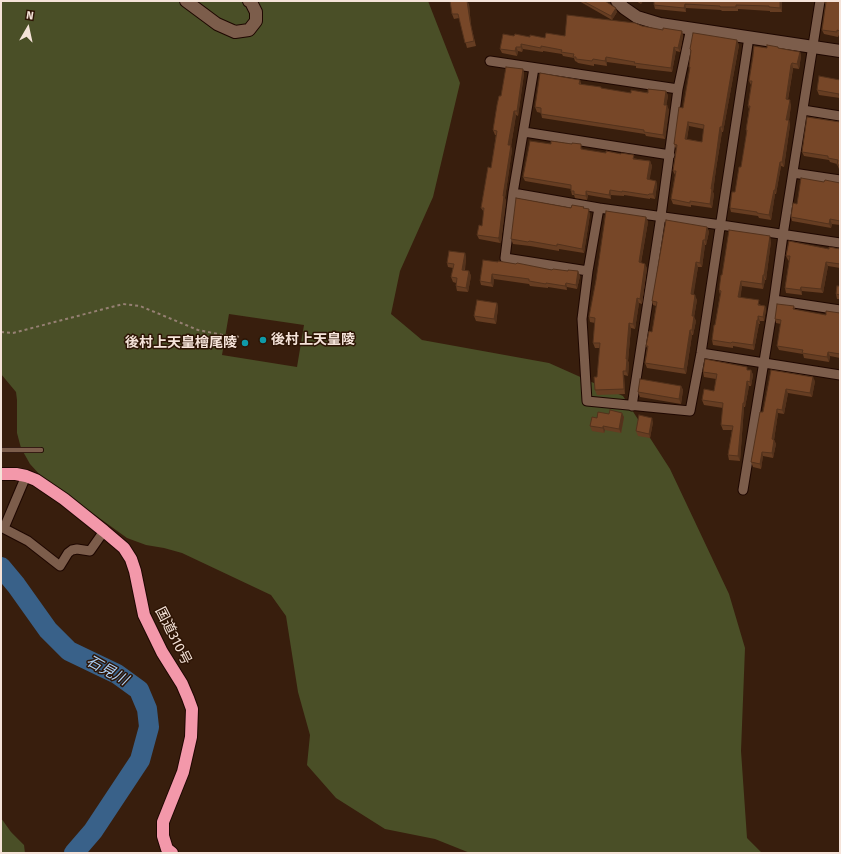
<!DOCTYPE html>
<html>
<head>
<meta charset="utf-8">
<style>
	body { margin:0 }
	#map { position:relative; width:841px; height:854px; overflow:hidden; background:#381e0d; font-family:"Fira Sans",sans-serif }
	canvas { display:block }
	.frame { position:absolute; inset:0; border:2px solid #f5e3d9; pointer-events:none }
	.north { position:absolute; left:8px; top:8px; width:40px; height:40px; -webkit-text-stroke:3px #2d1404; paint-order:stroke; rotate:9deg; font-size:11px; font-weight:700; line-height:16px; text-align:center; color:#f5e3d9 }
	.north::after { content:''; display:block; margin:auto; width:14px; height:18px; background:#f5e3d9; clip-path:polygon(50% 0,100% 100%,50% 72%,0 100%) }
</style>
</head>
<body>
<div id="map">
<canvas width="841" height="854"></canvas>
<div class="frame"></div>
<div class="north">N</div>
</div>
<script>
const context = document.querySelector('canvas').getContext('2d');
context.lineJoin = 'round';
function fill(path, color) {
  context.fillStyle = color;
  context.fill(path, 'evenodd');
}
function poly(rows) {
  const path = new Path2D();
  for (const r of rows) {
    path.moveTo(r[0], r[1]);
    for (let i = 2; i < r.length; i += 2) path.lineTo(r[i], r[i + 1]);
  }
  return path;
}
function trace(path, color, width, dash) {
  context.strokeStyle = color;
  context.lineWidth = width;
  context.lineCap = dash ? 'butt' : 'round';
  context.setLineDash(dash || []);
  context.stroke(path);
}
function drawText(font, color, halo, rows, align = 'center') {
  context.font = font + ' "Fira Sans","Noto Sans JP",sans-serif';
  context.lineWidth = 3;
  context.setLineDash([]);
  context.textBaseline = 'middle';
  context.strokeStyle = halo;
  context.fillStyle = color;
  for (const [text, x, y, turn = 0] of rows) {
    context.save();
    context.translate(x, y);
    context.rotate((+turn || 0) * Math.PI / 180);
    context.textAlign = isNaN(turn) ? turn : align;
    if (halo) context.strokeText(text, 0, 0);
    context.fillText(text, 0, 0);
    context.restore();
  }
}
const green = poly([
	[1,1,428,1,460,83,433,197,400,271,391,314,422,340,549,363,623,396,670,469,729,594,745,648,741,751,747,838,762,853,470,853,435,839,385,829,336,798,307,765,310,735,298,692,286,616,271,595,182,553,164,548,146,545,127,538,41,476,30,464,21,448,17,433,17,400,16,392,1,374],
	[229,314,304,325,297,367,222,355],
	[1,818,11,832,24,845,25,853,1,853]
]);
const river = poly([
	[1,567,16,585,48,630,69,651,117,674,139,690,147,709,149,727,140,760,93,831,74,853]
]);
const path = poly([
	[1,332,13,333,123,304,140,306,198,330,228,336],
	[236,336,239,337]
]);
const lane = poly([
	[1,450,41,450]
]);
const street = poly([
	[490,61,678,89],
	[534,68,513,193,505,258,588,271],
	[803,110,840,116],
	[524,132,670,155],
	[793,173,840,180],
	[513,193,599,208,721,225,840,243],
	[599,208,588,271,582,319,587,401,690,411,701,353,749,37],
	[774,300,840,310],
	[701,353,840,375],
	[632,406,661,216,678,89,691,28],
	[743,490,774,300,783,235,820,1],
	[1,527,28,541,60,566,68,553,72,550,77,549,90,551,104,531],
	[4,528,26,476]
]);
const secondary = poly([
	[186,1,217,24,235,32,249,30,256,21,256,12,251,2,249,1],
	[617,1,624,8,637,17,660,24,840,51]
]);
const highway = poly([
	[1,474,16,474,26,476,36,480,64,499,104,531,124,548,131,559,135,571,144,615,162,652,182,684,188,698,192,709,191,737,183,772,163,822,163,836,167,849,172,853]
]);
const wall = poly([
	[579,1,605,1,617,12,612,20],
	[636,1,643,1,641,4],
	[840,1,840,35,839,35,838,37,824,34,822,30,826,6,824,2],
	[782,2,782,12,770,12,770,11,738,9,738,11,722,11,721,10,686,8,686,12,655,9,654,5],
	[469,4,471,26,476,46,467,48,459,18,454,19,452,14],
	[642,26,663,30,682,31,683,36,680,52,676,51,672,72,636,68,636,66,607,62,607,66,594,64,594,66,578,63,577,62,575,61,574,58,563,56,562,54,543,51,543,52,523,49,522,52,518,51,517,56,502,53,500,49,514,36,545,38,565,36],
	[739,45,723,132,722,132,716,169,713,192,714,194,712,208,691,205,691,207,673,204,671,199,675,175,673,171,676,149,674,144,683,108,690,70,689,67,691,52,690,49],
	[689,126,704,129,702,142,687,139],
	[778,47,778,48,800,52,801,56,799,69,793,68,793,69,788,100,791,105,789,120,790,125,784,167,781,166,776,194,775,194,771,220,759,218,758,216,731,212,730,208,735,192,741,167,747,133,746,130,749,109,748,106,751,85,749,81,753,57,753,55,767,48],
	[523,69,524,74,518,116,516,115,511,146,512,150,505,198,506,201,501,242,500,243,479,239,477,235,482,226,484,212,481,208,491,168,496,135,495,135,493,130],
	[580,80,581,84,601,89,631,93,666,91,668,96,666,105,669,110,665,139,646,136,645,134,542,118,541,113,537,112,535,107],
	[840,80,840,100,840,98,819,95,817,90],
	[840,122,840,169,839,169,837,164,830,162,829,160,804,156,802,152],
	[551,144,572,144,583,149,583,150,650,161,652,166,649,180,656,181,657,185,655,199,650,198,650,199,624,195,624,196,611,195,611,199,588,195,587,200,575,198,574,195,572,195,571,191,571,189,525,181,523,177],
	[824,182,840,183,840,225,832,224,831,228,792,221,791,217,797,204],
	[584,207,584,208,590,214,584,253,559,249,559,251,530,246,513,244,511,239,571,208],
	[646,217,648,222,641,263,647,268,642,304,639,303,635,329,631,328,628,361,629,363,628,376,624,375,625,394,597,395,595,390,597,377,600,348,595,348,593,343,595,323,590,322,589,317,596,280],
	[707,227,709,232,706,245,705,245,702,267,698,267,693,295,697,300,694,317,696,321,693,335,692,335,686,374,647,368,645,363,647,348,646,346,652,332,656,306,653,305,652,301],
	[771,241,766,280,765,280,763,289,742,286,740,297,761,305,765,306,766,310,764,321,760,321,760,324,759,324,754,350,733,346,733,348,713,345,712,340,715,325,720,295,719,290,722,275],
	[829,249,840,249,840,268,828,266,823,293,802,291,802,295,786,293,785,288,789,261,788,260,786,256],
	[465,253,466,258,465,270,469,271,471,276,468,292,457,291,456,286,456,283,453,282,451,277,453,268,448,267,447,263],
	[483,260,552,270,568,271,578,271,580,276,577,289,567,287,567,290,548,287,548,288,530,286,529,284,494,279,493,287,481,285,480,281],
	[840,286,840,299,837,299,836,294],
	[497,303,498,308,496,324,476,321,474,316],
	[794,306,795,310,826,315,840,313,840,358,830,356,829,362,804,358,803,354,779,350,777,346,781,324,776,323,775,319],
	[748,370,751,370,753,375,751,386,749,386,745,407,744,407,740,461,729,460,728,455,732,430,723,430,721,425,723,408,704,405,702,400,714,391,716,379,704,377,703,372],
	[771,370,815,381,812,397,788,393,784,414,778,413,774,440,776,444,773,458,763,456,761,469,753,467,751,462,763,412],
	[681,386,683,390,681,404,640,397,638,392],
	[624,417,621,433,605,430,604,433,592,431,590,426,597,418],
	[653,422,650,438,638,436,636,431]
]);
const shadedWall = poly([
	[467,1,469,4,471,26,476,46,470,21],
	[639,1,643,1,641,4],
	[780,1,782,1,782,12,780,8],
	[685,4,686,8,686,12,684,8],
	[616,8,617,12,612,20,611,16],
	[682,31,683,36,680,52,678,48],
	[737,40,739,45,723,132,722,127],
	[521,44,523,49,522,52,521,47],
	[516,47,518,51,517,56,515,51],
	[674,47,676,51,672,72,671,68],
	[800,52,801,56,799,69,797,64],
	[606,57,607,62,607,66,605,61],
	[792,63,793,68,787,104,786,99],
	[523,69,524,74,518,116,517,111],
	[666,91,668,96,666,109,664,105],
	[790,100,791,105,789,120,790,125,784,167,782,162,786,120],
	[667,105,669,110,665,139,663,135],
	[514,111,516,115,511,146,512,150,505,198,506,201,501,242,500,243,498,238,508,145],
	[688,122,689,126,686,143,685,139],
	[720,127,722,132,716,169,713,192,714,194,712,208,710,204,711,189],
	[650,161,652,166,649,184,647,179],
	[780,162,781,166,776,194,775,190],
	[656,181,657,185,655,199,653,194],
	[610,190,611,195,611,199,609,195],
	[774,190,775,194,771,220,769,215],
	[586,191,588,195,587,200,586,196],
	[589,209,590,214,584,253,582,249],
	[646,217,648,222,640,267,639,262],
	[830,219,832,224,831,228,829,224],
	[707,227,709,232,706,245,705,240],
	[770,236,771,241,766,280,764,275],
	[703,240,705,245,702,267,700,263],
	[465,253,466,258,464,274,462,270],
	[696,262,698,267,693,299,691,294],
	[826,262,828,266,823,293,821,289],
	[645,264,647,268,642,304,640,299],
	[469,271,471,276,468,292,466,288],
	[578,271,580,276,577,289,576,285],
	[492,274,494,279,493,287,491,283],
	[763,275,765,280,763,289,762,284],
	[741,281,742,286,740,302,738,297],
	[566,283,567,287,567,290,565,286],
	[801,287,802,291,802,295,800,290],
	[695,295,697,300,694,317,696,321,693,335,692,330,692,316],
	[637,298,639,303,635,329,633,324],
	[497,303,498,308,496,324,494,319],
	[765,306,766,310,764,321,763,317],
	[758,316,760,321,760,324,758,320],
	[757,320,759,324,754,350,753,345],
	[629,323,631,328,628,361,629,363,628,376,626,371,626,359],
	[690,330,692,335,686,374,684,369],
	[828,352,830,356,829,362,827,357],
	[751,370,753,375,751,386,750,382],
	[623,371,624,375,625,394,624,389],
	[813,377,815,381,812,397,810,393],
	[747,381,749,386,745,407,744,403],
	[681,386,683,390,681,404,679,399],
	[786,389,788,393,784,414,782,410],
	[743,403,744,407,740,461,738,456],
	[777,409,778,413,774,440,776,444,773,458,772,453,772,439],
	[622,413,624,417,621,433,619,429],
	[652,418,653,422,650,438,649,434],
	[603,426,605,430,604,433,603,428],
	[762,452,763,456,761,469,760,464]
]);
const building = poly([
	[450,1,467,1,470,21,474,41,465,43,458,14,452,14,450,1],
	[583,1,605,1,616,8,611,16,583,1],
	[654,1,780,1,780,8,769,7,769,6,736,5,736,7,720,7,720,6,685,4,684,8,654,5,654,1],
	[824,1,840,1,840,31,837,30,837,32,822,30,826,2,824,2,824,1],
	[567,15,635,23,642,26,663,30,663,28,682,31,678,48,674,47,671,68,634,63,635,62,606,57,605,61,593,59,592,61,576,59,576,57,573,57,574,54,561,52,562,50,541,46,541,48,521,44,521,47,516,47,515,51,500,49,503,34,514,36,515,34,530,37,530,35,545,38,546,33,565,36,567,15],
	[693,33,694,33,737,40,722,127,720,127,715,164,711,189,712,189,710,204,690,201,690,203,671,199,676,171,673,171,677,145,674,144,679,107,683,108,690,67,689,67,691,50,690,49,693,33],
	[688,122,704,125,702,142,685,139,688,122],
	[767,45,778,47,778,48,800,52,797,64,792,63,791,65,786,99,790,100,786,120,789,120,782,162,780,162,775,190,774,190,769,215,757,213,757,212,730,208,732,192,735,192,739,167,741,167,747,130,746,130,750,106,748,106,752,81,749,81,753,56,753,55,754,46,767,48,767,45],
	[506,67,523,69,517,111,514,111,508,145,511,145,503,196,504,196,499,237,498,238,477,235,479,225,482,226,484,208,481,208,488,167,491,168,497,131,493,130,497,105,499,96,501,96,506,67],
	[540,73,580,80,579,84,601,87,601,88,631,93,631,90,648,93,648,89,666,91,664,105,667,105,663,135,644,132,644,130,541,114,541,108,535,107,540,73],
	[819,76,840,80,840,96,839,96,839,94,817,90,819,76],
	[807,117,840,122,840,165,837,165,838,160,828,158,828,156,802,152,807,117],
	[530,141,551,144,551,141,572,144,572,143,581,144,581,149,606,153,606,151,621,154,621,153,634,155,633,159,650,161,647,179,656,181,653,194,649,194,648,195,622,191,622,192,610,190,609,195,586,191,586,196,574,194,574,191,571,191,571,185,523,177,530,141],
	[801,178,824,182,825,180,840,183,840,221,830,219,829,224,791,217,793,203,797,204,801,178],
	[516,198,571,208,572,205,584,207,583,208,589,209,582,249,557,244,557,246,529,241,528,242,511,239,516,198],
	[606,211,646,217,639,262,645,264,640,299,637,298,633,324,629,323,626,359,627,359,626,371,623,371,624,389,595,390,594,377,597,377,600,343,593,343,595,318,589,317,596,280,606,211],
	[666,220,707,227,705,240,703,240,700,263,696,262,691,294,695,295,692,316,694,316,692,330,690,330,684,369,645,363,648,346,646,346,649,331,652,332,657,302,652,301,666,220],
	[729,230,770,236,764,275,763,275,762,284,741,281,738,297,759,300,758,305,765,306,763,317,758,316,758,320,757,320,753,345,732,342,731,343,712,340,714,325,715,325,721,291,719,290,721,275,722,275,729,230],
	[789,241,829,249,829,247,840,249,840,264,826,262,821,289,801,287,800,290,785,288,790,256,786,256,789,241],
	[449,251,465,253,462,270,469,271,466,288,456,286,457,278,451,277,454,264,447,263,449,251],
	[483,260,498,262,498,261,516,264,517,263,552,270,553,269,568,271,568,270,578,271,576,285,566,283,565,286,546,283,546,284,529,281,529,279,492,274,491,283,480,281,483,260],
	[837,286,840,286,840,295,836,294,837,286],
	[477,300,497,303,494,319,474,316,477,300],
	[777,304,794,306,793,309,826,315,826,311,840,313,840,354,828,352,827,357,802,353,803,350,777,346,781,320,775,319,777,304],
	[705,359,747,367,747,370,751,370,750,382,747,381,744,403,743,403,738,456,728,455,733,426,721,425,723,403,702,400,704,389,714,391,717,374,703,372,705,359],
	[771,370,813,377,810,393,786,389,782,410,777,409,772,439,774,440,772,453,762,452,760,464,751,462,760,412,763,412,771,370],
	[640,379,681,386,679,399,638,392,640,379],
	[610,410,622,413,619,429,603,426,603,428,590,426,592,417,597,418,598,412,609,414,610,410],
	[639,415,652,418,649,434,636,431,639,415]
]);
const markers = [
	[263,340,4,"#0f9aa8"],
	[245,343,4,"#0f9aa8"]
];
const poiNames = [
	["後村上天皇陵",271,340],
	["後村上天皇檜尾陵",237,343,"right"]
];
const streetNames = [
	["国道310号",173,636,63]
];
const waterNames = [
	["石見川",107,671,29]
];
fill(green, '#4a4f27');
trace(river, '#396189', 20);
trace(lane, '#1e0700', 6);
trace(street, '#1e0700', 11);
trace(secondary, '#1e0700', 14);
trace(highway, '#1e0700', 14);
trace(path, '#968073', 2, [3, 3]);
trace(lane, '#7c5d4b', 4.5);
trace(street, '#7c5d4b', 9);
trace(secondary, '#7c5d4b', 12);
trace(highway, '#f398aa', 12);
fill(wall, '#663d22');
fill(shadedWall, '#53321c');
fill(building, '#774728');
trace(building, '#53321c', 1);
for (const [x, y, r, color] of markers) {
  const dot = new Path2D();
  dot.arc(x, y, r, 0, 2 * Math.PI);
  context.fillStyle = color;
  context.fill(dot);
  trace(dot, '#2d1404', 1.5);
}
drawText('bold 14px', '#f5e3d9', '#2d1404', poiNames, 'left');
drawText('14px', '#f5e3d9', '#2d1404', streetNames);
drawText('italic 15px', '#abcff5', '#2d1404', waterNames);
</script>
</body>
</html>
